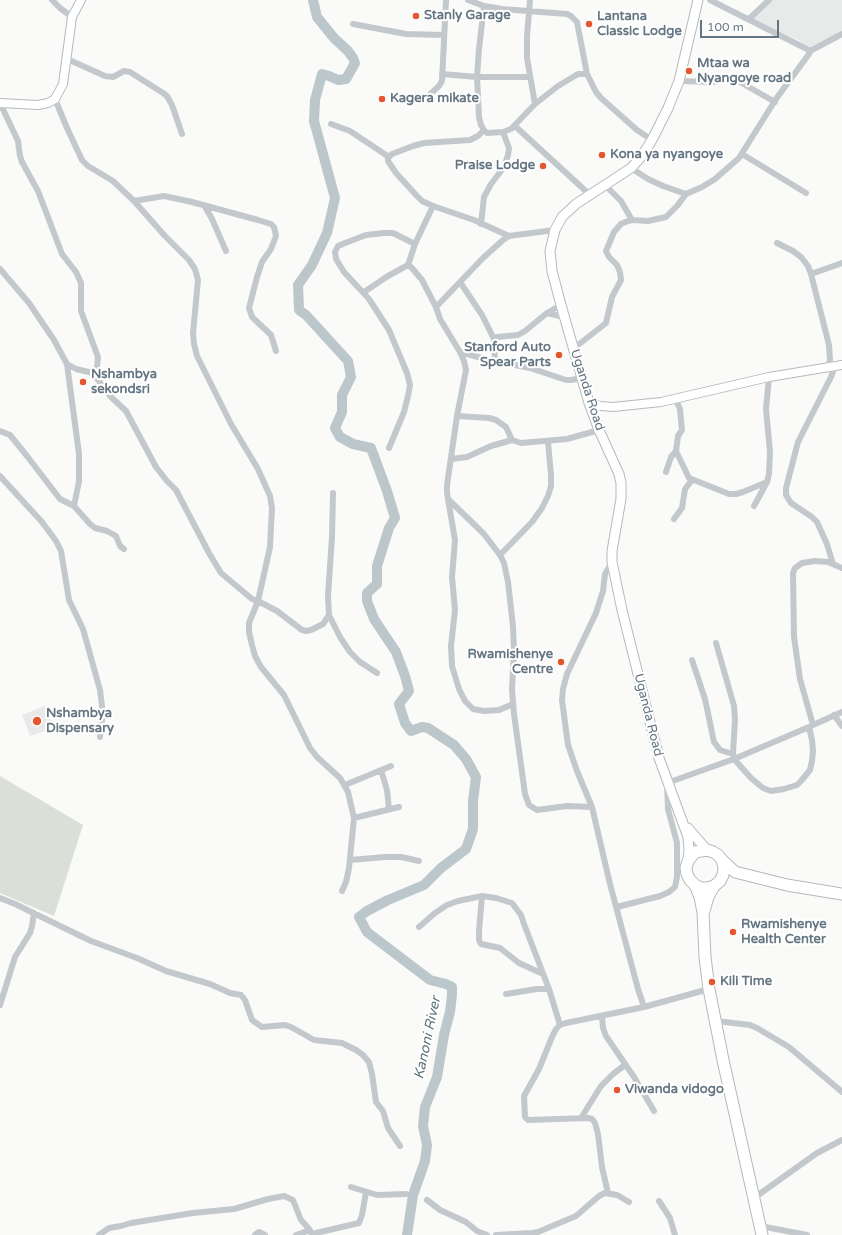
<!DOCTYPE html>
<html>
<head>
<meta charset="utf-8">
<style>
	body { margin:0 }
	#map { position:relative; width:842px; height:1235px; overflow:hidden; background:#fafaf8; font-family:"Varela Round",sans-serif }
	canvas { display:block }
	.scale { position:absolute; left:700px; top:20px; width:79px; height:18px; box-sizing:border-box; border:2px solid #657683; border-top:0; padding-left:5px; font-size:12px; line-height:14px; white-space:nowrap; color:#657683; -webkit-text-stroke:3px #fff; paint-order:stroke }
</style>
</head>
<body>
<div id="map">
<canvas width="842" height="1235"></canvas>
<div class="scale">100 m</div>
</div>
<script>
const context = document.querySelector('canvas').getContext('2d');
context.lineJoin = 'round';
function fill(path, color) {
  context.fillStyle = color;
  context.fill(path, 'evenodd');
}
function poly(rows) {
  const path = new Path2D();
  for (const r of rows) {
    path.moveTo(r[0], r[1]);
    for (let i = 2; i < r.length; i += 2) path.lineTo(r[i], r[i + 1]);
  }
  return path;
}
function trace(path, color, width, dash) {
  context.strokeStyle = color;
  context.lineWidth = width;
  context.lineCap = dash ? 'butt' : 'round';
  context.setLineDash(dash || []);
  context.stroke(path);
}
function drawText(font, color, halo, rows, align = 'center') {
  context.font = font + ' "Varela Round",sans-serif';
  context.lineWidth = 4;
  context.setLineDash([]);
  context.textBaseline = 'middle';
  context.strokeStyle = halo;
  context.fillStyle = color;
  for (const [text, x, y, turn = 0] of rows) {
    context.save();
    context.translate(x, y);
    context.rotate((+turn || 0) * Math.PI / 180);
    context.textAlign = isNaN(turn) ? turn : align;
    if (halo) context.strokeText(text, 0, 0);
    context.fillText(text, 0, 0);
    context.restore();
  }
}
const built = poly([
	[770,0,842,0,842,31,810,47,800,41,753,19],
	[45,706,53,728,30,736,22,715]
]);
const green = poly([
	[0,776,83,825,54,916,0,893]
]);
const river = poly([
	[313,0,317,17,334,38,348,51,353,58,355,63,346,79,338,80,329,76,322,74,315,100,314,121,335,198,327,233,312,265,298,285,299,310,306,315,348,361,351,377,342,395,342,412,335,428,340,437,353,444,371,448,387,491,395,518,389,528,377,566,377,584,367,593,367,601,374,619,396,652,405,676,409,691,399,704,405,723,411,731,422,727,428,728,454,745,466,759,476,777,473,801,473,829,466,849,441,868,424,885,388,900,367,911,359,917,367,932,430,980,446,984,452,987,452,995,450,1012,444,1035,437,1077,425,1107,423,1126,427,1145,425,1161,413,1195,407,1235]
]);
const street = poly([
	[52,0,60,8,72,17],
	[468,0,484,6,502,9,567,14,571,16,577,22,587,74,596,92,601,98,637,130,652,140],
	[530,0,527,36,527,58,535,104],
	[484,6,479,49,477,77,479,117,481,125,484,130,487,133,503,132,511,129,535,104,558,86,578,74,587,74],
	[749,19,769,0],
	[353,24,406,34,444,35],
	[810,51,842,34],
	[67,59,105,76,113,77,124,71,130,72,163,93,167,96,172,105,182,134],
	[442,74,477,77,530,77],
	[679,81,713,82,730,78,740,82,775,102],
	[414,97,422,99,426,98,439,86,442,81,446,0],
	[55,99,67,128,82,160,88,166,113,181,134,201,165,236,189,260,195,269,198,280,193,333,194,344,197,356,231,424,258,469,270,496,272,508,270,547,258,601,249,623,249,632,252,645,255,656,261,667,284,695,310,748,317,757,340,778,348,792,354,818,349,868,346,882,342,891],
	[0,103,18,141,20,156,22,162,38,191,62,254,76,272,81,283,81,311,98,357,96,377],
	[331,124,350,131,389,157],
	[515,126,589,194],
	[484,130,478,136,470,140,424,143,413,146,392,154,388,158,388,161,396,173,417,196,422,201,433,206,474,220,509,236],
	[742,154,806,193],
	[631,168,648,179,663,186,686,194,702,187,715,179,739,158,776,99,809,54,810,51,805,48,710,0],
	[605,185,621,201,632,220],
	[134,201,164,196,192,202,258,220,271,224,274,227,276,236,271,249,262,262,257,277,249,308,252,317,271,335,276,351],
	[204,205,212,219,226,251],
	[481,224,484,197,491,184,504,167,508,155,509,148,503,132],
	[777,243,793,251,801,257,808,266,811,274,829,345,830,360,828,367],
	[408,265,412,268,422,280,436,307],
	[0,269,29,303,54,340,67,364,76,369,93,373,110,396,126,411,156,467,167,481,176,490,209,553,221,573,252,599,258,601,277,611,302,630,306,631,311,630,323,624,329,615,328,596,332,537,333,493],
	[811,274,842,263],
	[460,282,482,315,494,339],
	[364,292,388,276,408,265,415,244,433,206],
	[547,313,564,317],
	[573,349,606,323,612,297,621,280,620,272,617,265,609,257,606,251,614,232,621,224,628,221,632,220,648,221,666,217,677,206,686,194],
	[460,352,485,359,530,368,566,380,571,380,582,378],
	[495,361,494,339,497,337,518,335,525,331,547,313,561,305],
	[67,364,79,454,79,481,74,506],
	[675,398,680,409,682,430,678,436,676,451,689,478,729,494,736,494,743,492,767,482],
	[457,416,489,418,496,420,506,427,512,440,521,443,567,439,599,430],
	[0,431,10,435,27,456,60,499,74,506,90,524,95,528,107,531,116,536,120,546,124,549],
	[389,448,404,412,408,396,410,385,407,373,389,330,369,299,344,272,336,259,335,252,338,246,345,243,366,235,384,233,393,233,415,244],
	[451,459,467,457,491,446,512,440],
	[666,472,671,457,676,451],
	[0,476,42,522,56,541,61,551,69,600,83,629,100,690,102,706,102,721,100,737],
	[448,499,484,534,500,555,504,563,508,582,513,626,514,651,512,690,514,714,525,794,529,805,537,810,567,806,592,807],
	[754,506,767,482,769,474,770,452,766,409,769,377],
	[674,519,682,508,685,489,692,480,694,480],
	[500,555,532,522,542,508,548,496,551,486,551,475,548,442],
	[612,562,605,574,603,591,596,613,567,674,563,689,562,700,568,745,577,771,592,807,610,884,638,989,644,1007],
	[833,564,827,544,817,522,812,517,791,503,786,495,786,488,798,442,831,377,835,366],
	[329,615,340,637,350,652,360,662,377,673],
	[716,643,734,706,735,719,733,754,734,759,751,778,763,788,771,791,784,789,797,785,801,781,810,770,812,761,813,751,812,740,809,727],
	[692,660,705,699,714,742,720,750,733,754],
	[513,704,499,710,484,711,473,709,465,701,459,689,452,666,451,646,455,610,452,577,455,540,447,493,447,485,457,416,466,370,464,361,460,352,440,319,436,307,483,258,503,240,509,236,516,235,555,230],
	[834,715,842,726],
	[813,725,800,679,794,637,793,573,795,568,802,563,815,561,828,562,842,568],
	[381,770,387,790,389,809],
	[345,785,391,766],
	[354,818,399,807],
	[350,860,385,857,401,857,419,861],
	[482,896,479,931,479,940,481,944,500,948,519,963,543,974],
	[0,898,15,904,91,941,137,958,166,971,210,984,230,993,241,995,245,1000,252,1020,262,1027,285,1025,291,1027,314,1040,342,1043,356,1050,363,1055,369,1062,372,1074,376,1102,383,1111,388,1128,400,1146],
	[617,907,660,896,669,892,675,887,677,877,677,843,668,809,667,783,734,759,809,727,813,725,842,712],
	[419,927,435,913,447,905,458,901,482,896,496,898,512,903,521,915,524,924,549,989,560,1025],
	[506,994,537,989,549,989],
	[0,1005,15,957,30,933,32,926,34,913],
	[602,1016,603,1028,606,1036,634,1077,654,1111],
	[716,1021,750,1025,757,1028,789,1047,842,1092],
	[581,1118,601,1086,613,1074,625,1065],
	[351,1187,377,1195,406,1194],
	[608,1193,602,1167,598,1134,595,1123,592,1119,588,1118,528,1120,525,1117,524,1096,539,1069,552,1037,556,1029,560,1025,566,1023,644,1007,709,989],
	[754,1198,817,1153,842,1140],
	[427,1200,440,1210,466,1222,477,1231,487,1235],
	[659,1201,670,1218,675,1235],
	[760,1226,807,1235],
	[312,1234,359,1223,362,1215,366,1192],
	[99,1235,109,1228,121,1226,131,1223,193,1213,234,1209,268,1199,284,1196,293,1200,301,1220,310,1230,312,1235],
	[255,1235,259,1232,265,1235],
	[296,1235,310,1230],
	[496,1235,532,1233,538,1232,576,1216,599,1196,605,1193,617,1195,629,1202]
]);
const secondary = poly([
	[0,103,38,105,48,103,55,99,63,84,72,17,81,0],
	[589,403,601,406,613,407,661,402,769,377,842,365]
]);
const primary = poly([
	[688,828,707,850],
	[688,861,689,850,688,837,659,758,622,610,612,562,612,551,621,499,621,483,619,474,599,430,589,403,561,305,552,271,550,251,555,230,562,217,576,204,631,168,641,157,652,140,668,108,679,81,698,0]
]);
const highway = poly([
	[722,860,735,872,787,885,842,894],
	[695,885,700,897,703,912,705,957,709,989,723,1060,762,1235],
	[704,911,708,897,714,886,720,881,723,875,724,868,722,860,718,855,713,852,707,850,695,852,688,861,686,868,687,874,690,880,695,885,701,888,707,888,714,886]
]);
const markers = [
	[416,16,4,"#e4572e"],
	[589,24,4,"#e4572e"],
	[689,71,4,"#e4572e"],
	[382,99,4,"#e4572e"],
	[602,155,4,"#e4572e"],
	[543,166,4,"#e4572e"],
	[559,355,4,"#e4572e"],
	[83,382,4,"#e4572e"],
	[561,662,4,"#e4572e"],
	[37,721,5,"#e4572e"],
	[733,932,4,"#e4572e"],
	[712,982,4,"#e4572e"],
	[617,1090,4,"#e4572e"]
];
const poiNames = [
	["Stanly Garage",424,16],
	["Lantana",597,17],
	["Classic Lodge",597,32],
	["Mtaa wa",697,64],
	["Nyangoye road",697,79],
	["Kagera mikate",390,99],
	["Kona ya nyangoye",610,155],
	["Praise Lodge",535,166,"right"],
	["Stanford Auto",551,348,"right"],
	["Spear Parts",551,363,"right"],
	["Nshambya",91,375],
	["sekondsri",91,390],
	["Rwamishenye",553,655,"right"],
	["Centre",553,670,"right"],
	["Nshambya",46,714],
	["Dispensary",46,729],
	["Rwamishenye",741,925],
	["Health Center",741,940],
	["Kili Time",720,982],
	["Viwanda vidogo",625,1090]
];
const streetNames = [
	["Uganda Road",587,390,72],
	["Uganda Road",648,715,76]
];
const waterNames = [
	["Kanoni River",428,1038,-78]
];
fill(built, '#e8e9e9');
fill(green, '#dadfd7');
trace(river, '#bbc7cb', 10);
trace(secondary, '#b3babf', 10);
trace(primary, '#b5babe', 11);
trace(highway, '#b4b9bd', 13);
trace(street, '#c3c8cc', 6);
trace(secondary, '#fff', 8);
trace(primary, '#fff', 9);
trace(highway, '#fff', 11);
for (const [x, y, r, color] of markers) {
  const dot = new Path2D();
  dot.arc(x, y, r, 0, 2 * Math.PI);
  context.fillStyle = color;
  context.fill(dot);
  trace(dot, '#fff', 1.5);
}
drawText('bold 13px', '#657683', '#fff', poiNames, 'left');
drawText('13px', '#657683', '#fff', streetNames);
drawText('italic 14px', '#60757c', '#fff', waterNames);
</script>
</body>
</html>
